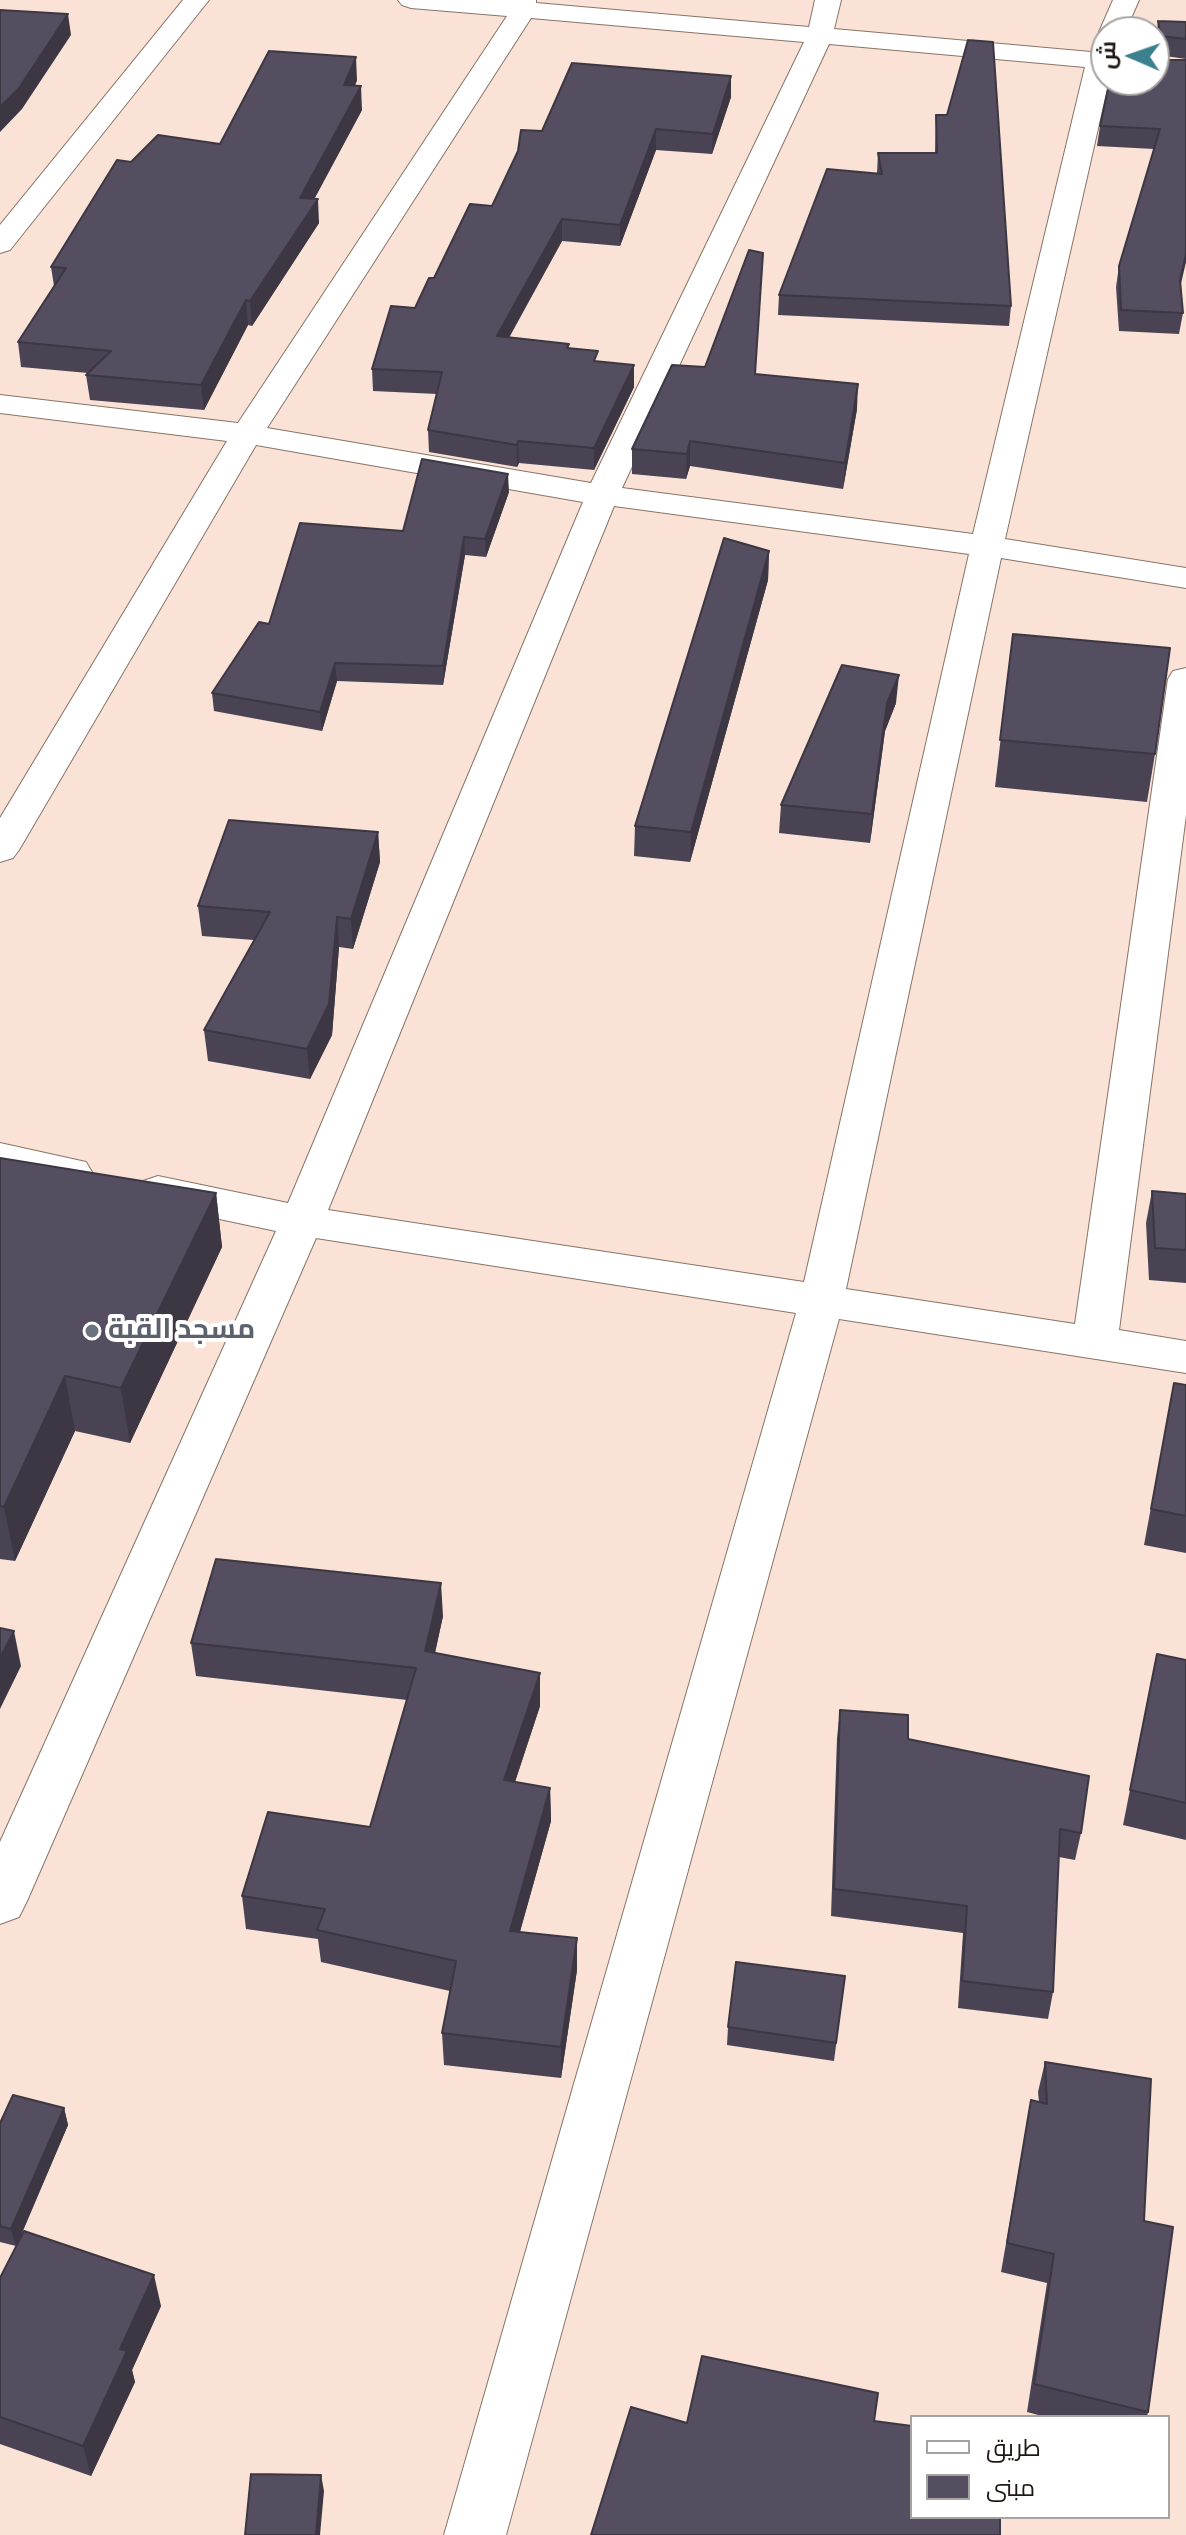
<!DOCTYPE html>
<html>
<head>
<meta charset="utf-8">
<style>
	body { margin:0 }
	#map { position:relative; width:1186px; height:2535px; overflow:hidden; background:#fae3d6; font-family:Signika,Cairo,sans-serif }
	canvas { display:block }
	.legend { position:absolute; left:910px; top:2415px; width:260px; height:104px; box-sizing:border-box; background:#fff; border:2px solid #a6a3a1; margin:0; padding:10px 14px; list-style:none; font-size:24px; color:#201814 }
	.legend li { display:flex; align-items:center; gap:16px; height:40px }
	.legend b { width:40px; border:2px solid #a6a3a1 }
	.north { position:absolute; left:1090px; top:16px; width:80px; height:80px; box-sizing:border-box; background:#fff; border:2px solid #a6a3a1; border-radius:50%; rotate:272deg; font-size:22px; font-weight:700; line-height:32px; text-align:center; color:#201814 }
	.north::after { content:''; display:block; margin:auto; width:28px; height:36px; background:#3d818f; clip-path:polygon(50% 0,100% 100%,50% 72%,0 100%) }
</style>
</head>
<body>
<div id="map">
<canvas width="1186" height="2535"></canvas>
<ul class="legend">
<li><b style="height:10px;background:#fff"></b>طريق</li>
<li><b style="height:22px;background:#554e60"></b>مبنى</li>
</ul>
<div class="north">ش</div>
</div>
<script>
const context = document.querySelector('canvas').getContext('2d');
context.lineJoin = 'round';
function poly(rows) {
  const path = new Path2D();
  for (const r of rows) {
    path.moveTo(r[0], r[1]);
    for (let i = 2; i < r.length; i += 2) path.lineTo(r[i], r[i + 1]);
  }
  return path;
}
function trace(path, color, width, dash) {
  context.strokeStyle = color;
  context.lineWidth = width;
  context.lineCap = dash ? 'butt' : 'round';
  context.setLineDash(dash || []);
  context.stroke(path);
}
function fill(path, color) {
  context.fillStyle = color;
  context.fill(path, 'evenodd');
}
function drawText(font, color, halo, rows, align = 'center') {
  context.font = font + ' Signika,Cairo,sans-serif';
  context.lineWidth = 8;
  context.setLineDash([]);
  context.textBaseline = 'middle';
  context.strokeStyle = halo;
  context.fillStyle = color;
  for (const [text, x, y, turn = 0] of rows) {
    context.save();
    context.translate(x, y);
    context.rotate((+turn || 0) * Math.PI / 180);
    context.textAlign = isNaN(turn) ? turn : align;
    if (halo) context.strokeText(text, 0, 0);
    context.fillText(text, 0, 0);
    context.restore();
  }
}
const minor = poly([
	[183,0,209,0,10,250,0,253,0,225,183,0],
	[398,0,536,0,536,3,809,27,815,0,841,0,834,29,1091,52,1097,41,1106,39,1106,80,1109,80,1005,539,1186,568,1186,588,1001,558,846,1289,1075,1324,1168,679,1173,671,1186,668,1186,815,1119,1330,1186,1341,1186,1373,839,1319,506,2535,444,2535,796,1313,316,1238,27,1901,19,1917,0,1924,0,1842,276,1231,158,1206,143,1201,137,1191,143,1181,158,1176,288,1203,583,502,256,445,19,850,13,858,0,862,0,818,227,441,0,413,0,395,238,423,507,16,411,8,402,5,398,0],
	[531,18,804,42,591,483,267,428,531,18],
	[829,44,1085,67,973,534,622,488,829,44],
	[614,506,969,554,804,1282,328,1210,614,506],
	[1113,0,1139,0,1125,32,1106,32,1106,38,1099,32,1113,0],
	[0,1143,86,1162,92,1172,86,1182,71,1187,0,1171,0,1143]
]);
const wall = poly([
	[1158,21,1186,22,1186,59,1158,55,1156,41],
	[357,80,355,86,362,110,314,199,319,223,252,326,248,325,204,410,90,400,86,375,88,373,21,367,18,342,54,286,51,267,131,162,220,144],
	[1154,80,1181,286,1183,313,1179,334,1119,331,1116,287,1119,266,1154,149,1097,146,1100,126],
	[731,97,712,154,656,150,620,246,562,241,509,338,569,348,598,362,634,387,594,470,519,463,517,467,429,452,428,430,437,394,373,391,372,369,415,308,434,278,492,206,542,131],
	[936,115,1011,306,1009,326,778,315,779,295,877,173,878,153,935,153],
	[763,253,755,374,857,409,843,489,690,466,686,479,632,474,632,449,705,367],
	[509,492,486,557,465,555,443,685,337,681,322,731,214,711,212,693,269,624,403,531],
	[769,551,768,580,690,862,634,856,635,826],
	[1013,634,1155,754,1147,802,995,787],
	[896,703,885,731,870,843,779,833,781,805],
	[378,832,380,862,353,949,339,947,332,1035,310,1079,208,1061,204,1030,254,940,202,936,198,906],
	[0,1158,216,1193,222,1247,130,1443,75,1431,15,1561,0,1559],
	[1152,1191,1186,1194,1186,1283,1149,1280,1146,1223],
	[1174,1383,1186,1385,1186,1553,1144,1545],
	[443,1616,435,1653,540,1706,515,1782,550,1788,551,1821,520,1932,577,1938,577,1970,561,2078,444,2065,442,2033,450,1991,321,1962,318,1939,246,1929,242,1896,370,1827,407,1700,196,1676,191,1643],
	[1157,1654,1186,1660,1186,1840,1123,1825],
	[840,1710,908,1739,1081,1833,1075,1860,1059,1857,1053,1992,1048,2019,958,2008,963,1933,831,1916,837,1738],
	[845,1976,834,2061,727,2045,728,2027],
	[1045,2062,1144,2221,1148,2412,1147,2417,1046,2417,1027,2412,1047,2283,1001,2272,1031,2100,1039,2102,1038,2092],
	[64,2108,68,2125,17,2245,161,2306,132,2370,135,2382,91,2476,0,2444,0,2278,16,2246,0,2242,0,2123]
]);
const shadedWall = poly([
	[68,14,71,35,22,109,0,132,0,107],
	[356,57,357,80,345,109,344,85],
	[731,76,731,97,712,154,713,134],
	[361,86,362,110,302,222,300,198],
	[656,129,656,150,620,246,620,225],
	[318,199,319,223,252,326,250,301],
	[562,219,562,241,497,358,497,336],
	[1186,254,1186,262,1177,301,1180,280],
	[246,300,248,325,204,410,201,385],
	[634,365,634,387,594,470,594,448],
	[858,384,857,409,843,489,845,463],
	[518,441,519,463,517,467,517,445],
	[690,441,690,466,686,479,687,454],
	[508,474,509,492,486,557,485,539],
	[464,537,465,555,443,685,443,666],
	[769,551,768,580,690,862,691,832],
	[335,663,337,681,322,731,320,712],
	[899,675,896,703,885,731,870,843,872,814,887,703],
	[378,832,380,862,353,949,351,919],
	[337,917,339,947,332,1035,310,1079,307,1049],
	[216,1193,222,1247,130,1443,121,1388],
	[65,1376,75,1431,15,1561,4,1507],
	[441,1583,443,1616,428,1684,425,1651],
	[14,1631,21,1666,0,1709,0,1658],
	[540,1673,540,1706,505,1812,504,1780],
	[550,1788,551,1821,511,1963,510,1931],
	[577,1938,577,1970,561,2078,561,2047],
	[64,2108,68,2125,16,2246,11,2229],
	[154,2275,161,2306,132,2370,135,2382,91,2476,83,2446,120,2349],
	[321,2475,324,2491,320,2535,316,2535]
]);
const building = poly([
	[0,10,68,14,19,88,0,107,0,10],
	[1158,21,1186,22,1186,39,1161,36,1158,21],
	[968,40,993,42,1011,306,779,295,827,169,882,174,878,153,937,153,936,115,947,115,968,40],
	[269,51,356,57,344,85,361,86,300,198,318,199,250,301,246,300,201,385,86,375,111,351,18,342,66,268,51,267,117,160,131,162,158,135,220,144,269,51],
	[1154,60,1186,60,1186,254,1180,280,1183,313,1121,310,1119,266,1160,129,1100,126,1110,80,1154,80,1154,60],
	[572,63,731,76,713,134,656,129,620,225,562,219,497,336,569,344,567,348,598,351,594,361,634,365,594,448,518,441,517,445,428,430,442,372,372,369,391,306,415,308,429,278,434,278,470,204,492,206,518,151,521,130,542,131,572,63],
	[749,250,763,253,755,374,858,384,845,463,690,441,687,454,632,449,672,365,705,367,749,250],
	[422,459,508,474,485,539,464,537,443,666,335,663,320,712,212,693,259,622,269,624,300,523,403,531,422,459],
	[724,538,769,551,691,832,635,826,724,538],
	[1013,634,1170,648,1155,754,1000,740,1013,634],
	[842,665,899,675,887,703,872,814,781,805,842,665],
	[229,820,378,832,351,919,337,917,329,1004,307,1049,204,1030,270,912,198,906,229,820],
	[0,1158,216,1193,121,1388,65,1376,4,1507,0,1506,0,1158],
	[1152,1191,1186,1194,1186,1250,1155,1248,1152,1191],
	[1174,1383,1186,1385,1186,1516,1151,1509,1174,1383],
	[216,1559,441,1583,425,1651,540,1673,504,1780,550,1788,510,1931,577,1938,561,2047,442,2033,456,1961,317,1930,325,1909,242,1896,268,1812,370,1827,416,1668,191,1643,216,1559],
	[0,1628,14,1631,0,1658,0,1628],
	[1157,1654,1186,1660,1186,1803,1130,1790,1157,1654],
	[840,1710,908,1715,908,1739,1089,1776,1081,1833,1060,1829,1053,1992,962,1981,967,1906,834,1889,840,1710],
	[736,1962,845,1976,836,2043,728,2027,736,1962],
	[1045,2062,1151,2079,1144,2221,1173,2227,1148,2412,1034,2384,1054,2254,1007,2243,1031,2100,1047,2104,1045,2062],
	[13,2095,64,2108,11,2229,0,2226,0,2123,13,2095],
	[24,2231,154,2275,120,2349,127,2351,83,2446,0,2417,0,2278,24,2231],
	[702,2356,878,2393,874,2421,912,2426,912,2517,1000,2517,1000,2535,591,2535,631,2407,687,2423,702,2356],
	[251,2474,321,2475,316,2535,245,2535,251,2474]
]);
const markers = [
	[92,1331,8,"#6b7280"]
];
const worshipNames = [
	["مسجد القبة",108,1331]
];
trace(minor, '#887468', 2);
fill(minor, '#fff');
fill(wall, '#494353');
fill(shadedWall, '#3c3743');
fill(building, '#554e60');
trace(building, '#3c3743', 2);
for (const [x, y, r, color] of markers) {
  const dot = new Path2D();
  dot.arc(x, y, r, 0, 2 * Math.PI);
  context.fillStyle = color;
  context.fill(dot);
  trace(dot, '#fff', 3);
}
drawText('bold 28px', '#5b616d', '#fff', worshipNames, 'left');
</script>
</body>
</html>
